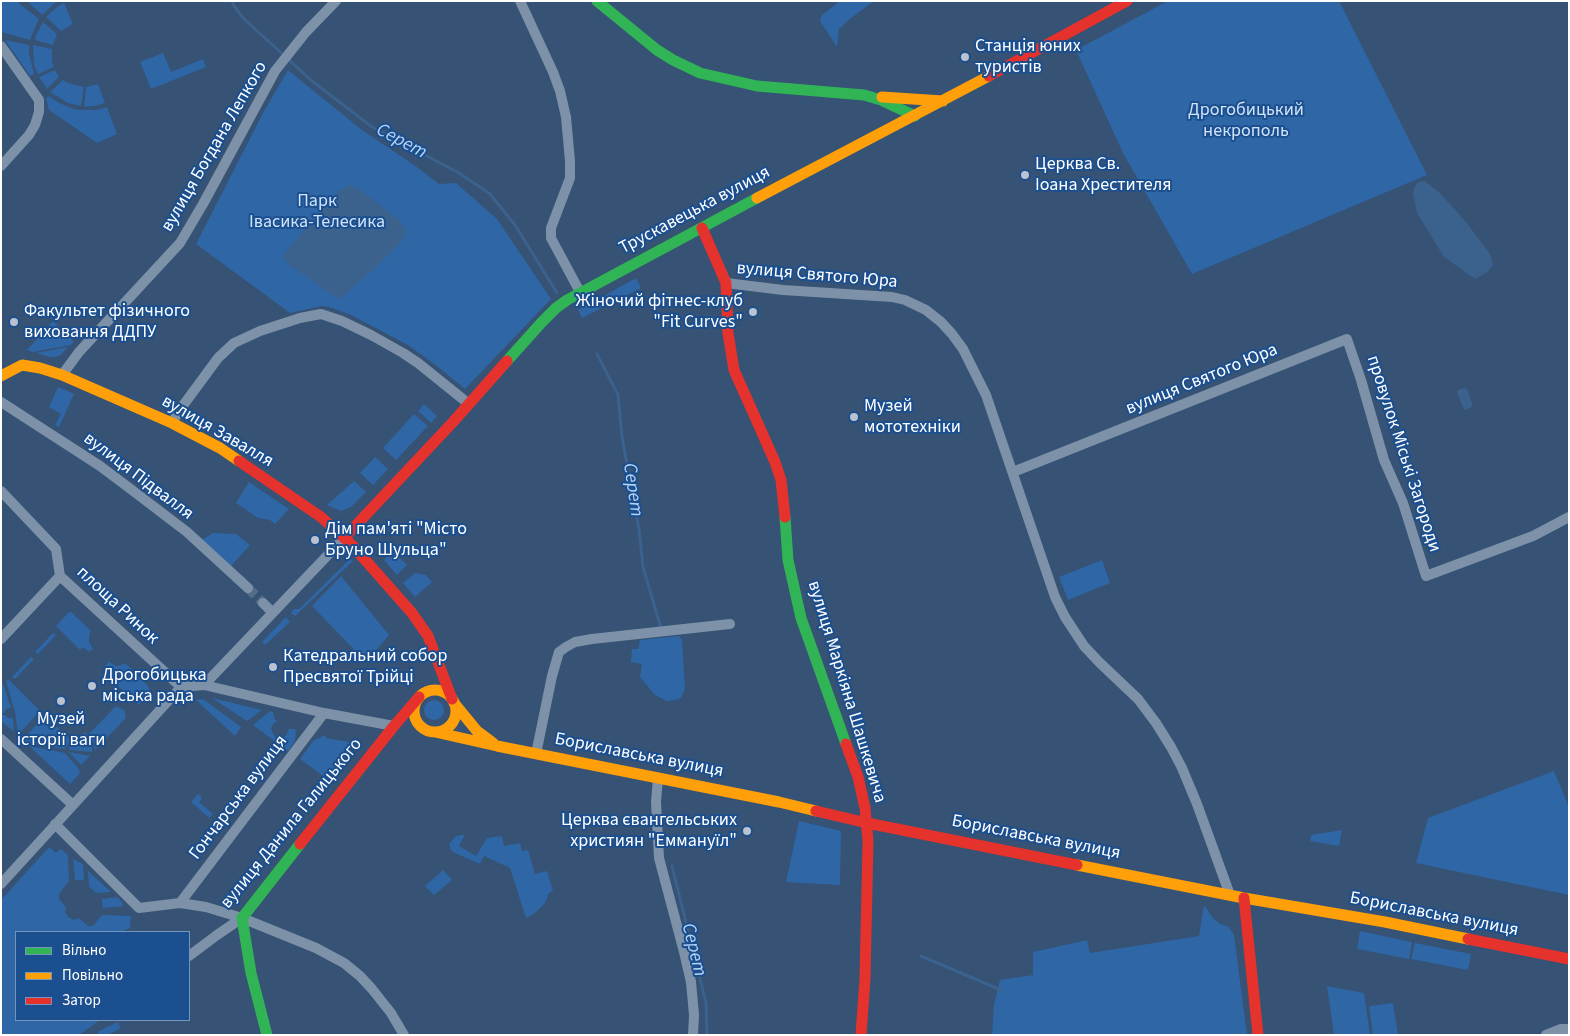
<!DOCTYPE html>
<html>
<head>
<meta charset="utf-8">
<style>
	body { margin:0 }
	#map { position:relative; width:1570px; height:1036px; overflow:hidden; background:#365274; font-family:"Source Sans 3",sans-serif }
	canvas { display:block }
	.frame { position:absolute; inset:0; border:2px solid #fff; pointer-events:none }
	.legend { position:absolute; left:15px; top:931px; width:175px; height:90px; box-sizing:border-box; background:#1b4f8f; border:1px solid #7695bc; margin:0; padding:6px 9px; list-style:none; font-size:15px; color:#fff }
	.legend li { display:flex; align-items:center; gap:10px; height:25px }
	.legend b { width:25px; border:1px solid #7695bc }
</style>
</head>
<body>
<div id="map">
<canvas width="1570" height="1036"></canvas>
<div class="frame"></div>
<ul class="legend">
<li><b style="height:6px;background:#30b455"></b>Вільно</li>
<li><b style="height:6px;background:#ff9f0a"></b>Повільно</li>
<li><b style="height:6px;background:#e5322d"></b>Затор</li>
</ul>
</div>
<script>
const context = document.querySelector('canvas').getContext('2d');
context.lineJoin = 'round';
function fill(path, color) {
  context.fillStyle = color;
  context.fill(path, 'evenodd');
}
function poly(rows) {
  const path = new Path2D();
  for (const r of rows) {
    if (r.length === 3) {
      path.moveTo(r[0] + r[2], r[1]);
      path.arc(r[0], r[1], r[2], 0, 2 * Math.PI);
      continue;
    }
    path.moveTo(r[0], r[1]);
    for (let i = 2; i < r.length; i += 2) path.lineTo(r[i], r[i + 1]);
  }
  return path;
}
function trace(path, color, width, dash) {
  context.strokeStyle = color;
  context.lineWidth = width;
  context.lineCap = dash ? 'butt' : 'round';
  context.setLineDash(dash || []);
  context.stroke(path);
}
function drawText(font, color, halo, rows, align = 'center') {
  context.font = font + ' "Source Sans 3",sans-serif';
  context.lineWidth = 4;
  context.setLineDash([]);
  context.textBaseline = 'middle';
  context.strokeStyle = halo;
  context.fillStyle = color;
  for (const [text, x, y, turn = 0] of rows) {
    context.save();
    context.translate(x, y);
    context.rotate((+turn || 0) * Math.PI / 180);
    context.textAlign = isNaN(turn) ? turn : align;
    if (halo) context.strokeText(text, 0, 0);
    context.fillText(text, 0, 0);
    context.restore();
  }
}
const green = poly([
	[1,1,16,1,39,19,36,25,30,40,1,32],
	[27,1,57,1,42,15],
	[840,1,874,1,851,18,839,29,837,47,820,21,822,15],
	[1168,1,1339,1,1427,175,1192,274,1123,153,1076,50],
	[64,3,73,24,61,31,46,17,58,6],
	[43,22,57,34,53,45,35,40,36,35],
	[5,40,29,45,29,53,34,74,30,76],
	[33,45,52,49,52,62,54,67,38,74,34,65],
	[163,53,171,72,203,59,206,67,151,89,140,62],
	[55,70,59,77,47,89,39,77],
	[288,70,362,130,417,167,439,184,456,183,497,219,551,299,465,389,437,366,408,345,351,315,329,307,321,306,290,313,196,244,263,113],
	[63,80,68,83,84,87,81,106,68,103,50,92],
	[98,84,105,103,95,106,84,107,86,87],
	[49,96,59,103,74,109,83,110,96,110,107,107,117,134,97,143,49,110,46,99],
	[636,278,641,288,582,318,578,310],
	[53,321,74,342,71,345,33,352,27,350],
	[68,347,61,355,55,357,49,357,36,353],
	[58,387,74,394,59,427,55,425,61,414,49,407],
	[424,404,437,416,431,423,418,411],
	[414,414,428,426,396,460,383,448],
	[375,457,388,469,373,485,360,473],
	[354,481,366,492,351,507,341,511,327,505],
	[249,482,289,509,275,524,270,520,258,518,236,503],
	[213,533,236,534,250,545,231,566,202,540],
	[393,551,407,565,397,575,384,560],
	[350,559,353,561,295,616,291,613,294,609,299,609],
	[1102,560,1110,583,1068,600,1059,577],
	[415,573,426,575,432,582,415,597,403,583],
	[341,576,389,635,366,662,312,606],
	[69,612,71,612,91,631,89,635,89,642,93,649,89,652,83,647,80,650,56,626],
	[286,617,290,622,265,645,262,642],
	[53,633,56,635,38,654,35,652],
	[679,636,682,640,685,689,681,698,676,700,667,701,655,695,640,677,642,664,631,662,632,649,638,649,640,640],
	[31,657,34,659,15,679,12,677],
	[109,662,116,666,121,665,125,663,149,687,150,693,139,705,107,676,110,672,104,667],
	[8,679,40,711,18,735,15,712,6,681],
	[3,683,11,708,7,708,4,713,1,713,1,685],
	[212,698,262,710,247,721],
	[203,699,241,727,235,736,196,700],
	[434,710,10],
	[116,706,124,710,126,715,125,719,95,750,94,743,90,738,82,735,85,732,88,735],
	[270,711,273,712,274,718,277,721,273,724,271,728,274,736,279,738,284,737,287,734,289,729,295,729,296,732,295,741,288,751,253,725],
	[5,715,8,718,13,718,14,732,1,721,1,715],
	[45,716,71,740,65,749,25,742,23,739],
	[326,735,326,738,356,743,327,779,300,759,314,740],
	[79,737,89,740,92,748,92,752,69,750,70,745],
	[29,746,65,753,79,769,80,773,70,784],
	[69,752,90,756,81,765],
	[1554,771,1569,807,1569,895,1416,863,1428,818],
	[198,794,202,798,199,802,213,814,209,818,191,802],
	[799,821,841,831,840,885,786,882],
	[1342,830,1339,846,1310,841,1311,835],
	[462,835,465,835,459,846,476,856,487,838,502,836,504,846,520,843,522,851,528,850,535,874,547,871,553,891,549,893,545,903,535,913,526,918,510,868,484,856,480,864,455,853,451,850,449,844,456,836],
	[49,847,56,853,61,849,68,855,69,881,59,894,59,899,66,907,65,912,68,917,74,920,79,918,88,926,93,926,102,915,131,916,130,928,121,932,16,932,16,1020,100,1020,79,1035,1,1035,1,900],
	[73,859,83,864,84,880,75,880],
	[443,870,452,880,434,895,425,886],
	[88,871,111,892,96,893,89,886],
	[118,897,124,906,103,908,102,899],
	[1204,905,1213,918,1220,924,1229,927,1234,935,1247,1035,992,1035,994,1005,1000,980,1033,975,1033,952,1087,940,1090,953,1199,936],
	[1360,931,1412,942,1409,959,1357,949],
	[1415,943,1471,954,1468,970,1411,959],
	[1327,986,1364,993,1370,1035,1334,1035],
	[1393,1003,1398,1035,1373,1035,1369,1006],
	[118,1022,120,1027,120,1029,107,1035,97,1035,99,1031]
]);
const water = poly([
	[1425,181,1440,193,1466,222,1490,254,1493,265,1486,273,1475,279,1444,257,1417,213,1413,194,1414,188,1418,182],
	[350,185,359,189,400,221,405,229,405,234,402,241,377,266,346,294,341,297,337,298,288,264,284,257,285,253,325,204,340,190],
	[1465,388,1467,389,1473,406,1465,410,1464,409,1457,393,1458,390]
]);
const stream = poly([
	[232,1,234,6,244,19,312,81,372,127,459,173,490,194,515,225,557,293],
	[597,354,618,395,622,437,639,529,643,567,661,628],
	[672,866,706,1003,707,1035],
	[921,956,1001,990]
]);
const streetTunnel = poly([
	[248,588,263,603]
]);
const street = poly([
	[520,1,553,72,560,91,566,117,570,161,570,178,551,228,551,238,580,292],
	[1,46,39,100,39,112,35,125,29,135,1,166],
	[726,283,783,290,892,297,905,300,926,310,941,322,952,334,963,349,986,395,1055,597,1065,617,1084,646,1099,662,1138,699,1156,723,1171,747,1182,768,1197,804,1230,895],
	[62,375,79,352,180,243,203,204,275,71,306,32,336,1],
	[1,402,100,466,128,487,187,532,248,588],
	[172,423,179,411,218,358,234,343,260,331,300,318,321,314,342,321,371,335,403,353,418,363,469,404],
	[1013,472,1347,339,1361,380,1384,460,1403,503,1426,576,1533,536,1569,517],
	[1,491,56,549,60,576],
	[60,576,181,687],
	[263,603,272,612],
	[1,639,60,576],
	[204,685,345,537],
	[181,687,204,685,324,713,394,726],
	[1,739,73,805],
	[536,754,552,676,559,652,566,647,575,642,592,639,730,624],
	[658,778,656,802,659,858,684,952,691,982,694,1015,693,1035],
	[55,824,139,908,180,903,206,907,242,918,316,948,344,963,360,976,372,989,391,1013,404,1035],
	[1,884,181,687],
	[180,903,324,713],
	[189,956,217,935,242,918],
	[1546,1035,1561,1029,1569,1029]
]);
const fast = poly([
	[597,1,657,50,673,60,700,73,757,86,864,95,881,100,915,116],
	[507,361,542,322,556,308,567,300,757,198],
	[785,517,788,560,801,618,846,744],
	[267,1035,251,973,242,918,300,844]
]);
const slow = poly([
	[882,97,943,101],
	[757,198,989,76],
	[1,376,22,365,40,368,62,375,172,423,220,448,239,461],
	[435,711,21],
	[454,703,477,731,493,743],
	[435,732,497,746,779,802,816,811],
	[1077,865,1244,898,1385,922,1468,939]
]);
const jam = poly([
	[989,76,1127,1],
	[702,228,726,283,728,333,734,370,775,462,781,480,785,517],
	[239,461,321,517,352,545,412,613,428,636,452,699],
	[345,537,453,422,507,361],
	[846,744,858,777,865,808,868,841,865,979,861,1035],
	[816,811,867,823,1077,865],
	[300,844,394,726,419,697],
	[1244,898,1258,1035],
	[1468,939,1569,959]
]);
const markers = [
	[965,57,5,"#b9c2ce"],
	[1025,175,5,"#b9c2ce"],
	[753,312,5,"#b9c2ce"],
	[14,322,5,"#b9c2ce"],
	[854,417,5,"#b9c2ce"],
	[315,540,5,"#b9c2ce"],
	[273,667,5,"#b9c2ce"],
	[92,686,5,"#b9c2ce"],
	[61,701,5,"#b9c2ce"],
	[747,831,5,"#b9c2ce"]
];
const poiNames = [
	["Станція юних",975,47],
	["туристів",975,68],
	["Церква Св.",1035,165],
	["Іоана Хрестителя",1035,186],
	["Жіночий фітнес-клуб",743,302,"right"],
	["\"Fit Curves\"",743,323,"right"],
	["Факультет фізичного",24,312],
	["виховання ДДПУ",24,333],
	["Музей",864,407],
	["мототехніки",864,428],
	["Дім пам'яті \"Місто",325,530],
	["Бруно Шульца\"",325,551],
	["Катедральний собор",283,657],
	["Пресвятої Трійці",283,678],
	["Дрогобицька",102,676],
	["міська рада",102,697],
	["Музей",61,720,"center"],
	["історії ваги",61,741,"center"],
	["Церква євангельських",737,821,"right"],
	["християн \"Еммануїл\"",737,842,"right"]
];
const parkNames = [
	["Дрогобицький",1246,111],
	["некрополь",1246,132],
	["Парк",317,202],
	["Івасика-Телесика",317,223]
];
const streetNames = [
	["вулиця Богдана Лепкого",215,147,-60],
	["Трускавецька вулиця",695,211,-28],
	["вулиця Святого Юра",817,276,5],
	["вулиця Святого Юра",1202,380,-22],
	["вулиця Завалля",217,432,30],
	["провулок Міські Загороди",1403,454,72],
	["вулиця Підвалля",138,477,37],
	["площа Ринок",117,606,43],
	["вулиця Маркіяна Шашкевича",846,692,73],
	["Бориславська вулиця",639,756,11],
	["Гончарська вулиця",239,798,-53],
	["вулиця Данила Галицького",292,824,-51],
	["Бориславська вулиця",1036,838,11],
	["Бориславська вулиця",1434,915,11]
];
const waterNames = [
	["Серет",401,142,28],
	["Серет",632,490,82],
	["Серет",693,950,76]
];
fill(green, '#2f66a5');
fill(water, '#3b618d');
trace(stream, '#3b618d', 3);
trace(streetTunnel, '#546c89', 10, [10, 5]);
trace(street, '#7d92a8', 10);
trace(fast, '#30b455', 11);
trace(slow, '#ff9f0a', 11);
trace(jam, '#e5322d', 11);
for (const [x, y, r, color] of markers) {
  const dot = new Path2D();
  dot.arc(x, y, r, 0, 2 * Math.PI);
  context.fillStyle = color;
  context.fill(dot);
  trace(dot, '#1b4f8f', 2);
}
drawText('18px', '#fff', '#1b4f8f', poiNames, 'left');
drawText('18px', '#cfe3fa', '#1b4f8f', parkNames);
drawText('18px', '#fff', '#1b4f8f', streetNames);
drawText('italic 19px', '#b5d3f5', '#1b4f8f', waterNames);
</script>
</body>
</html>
